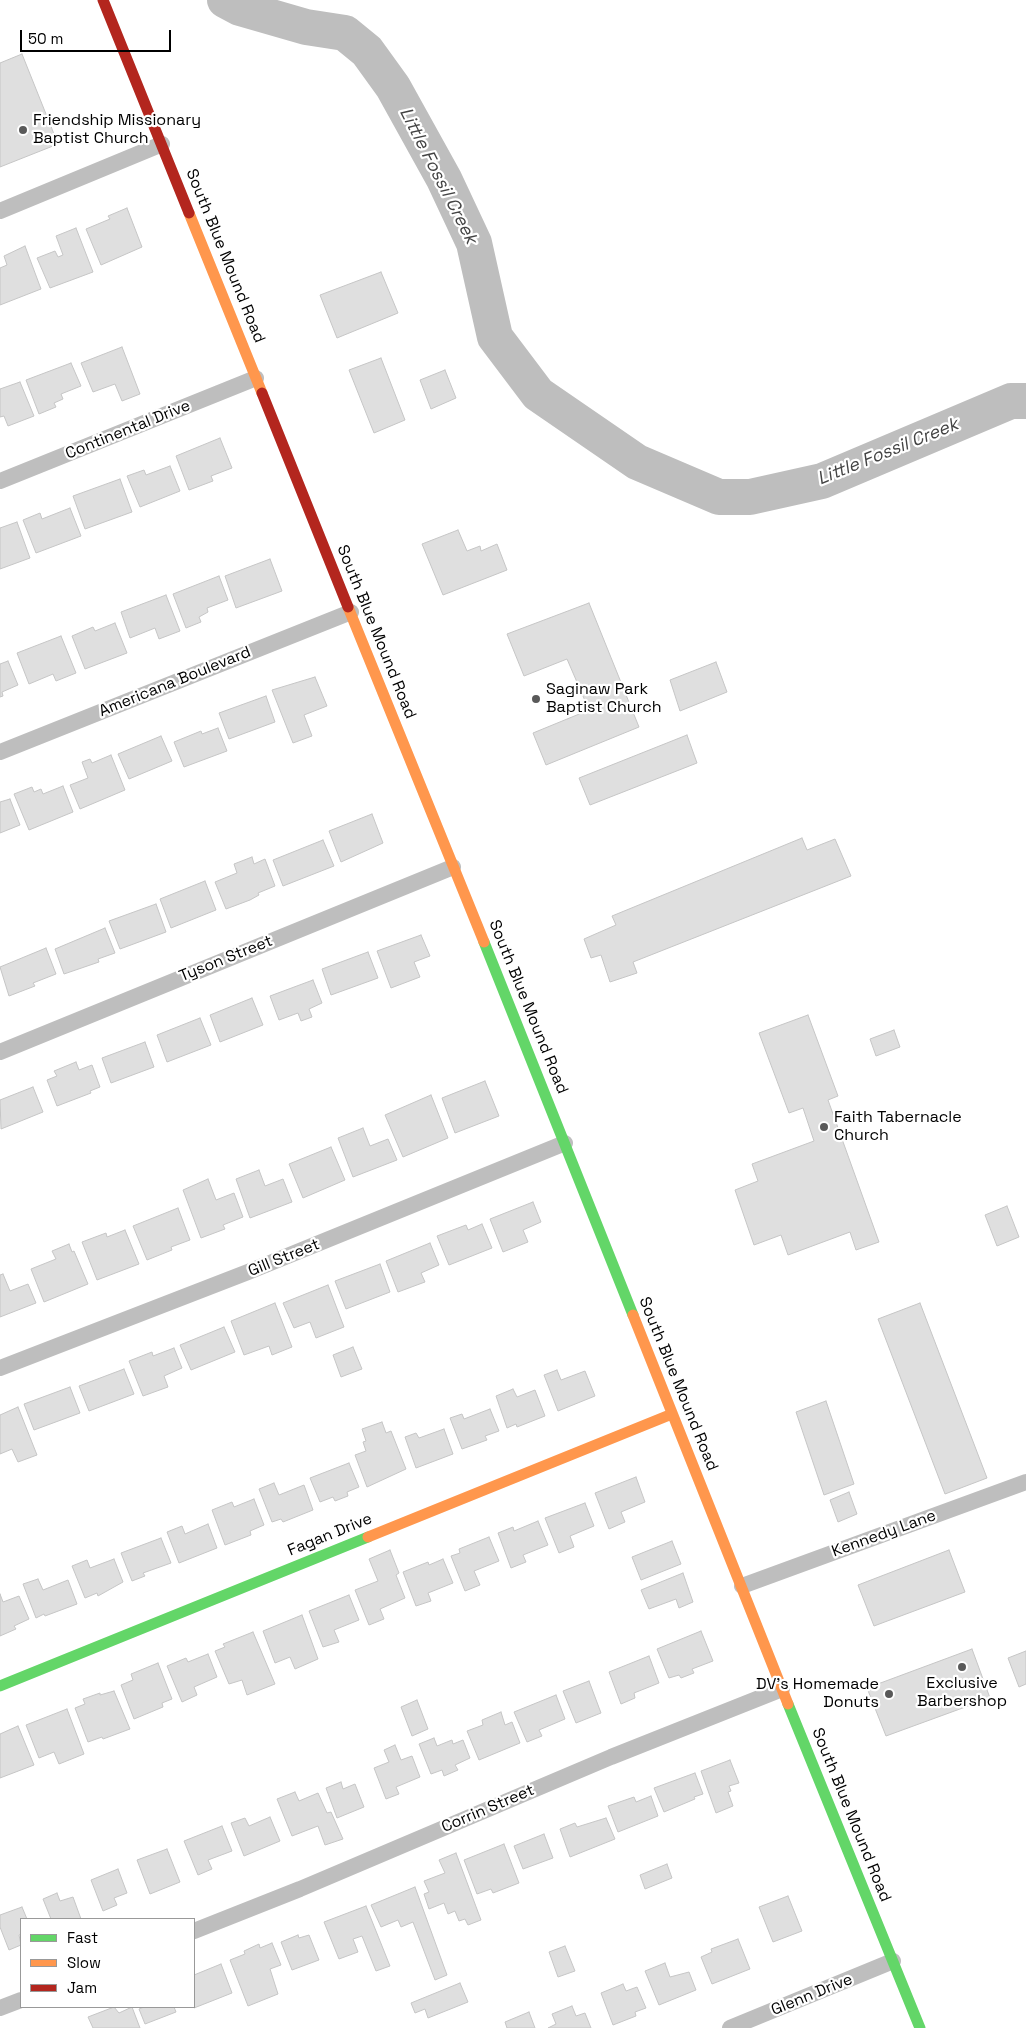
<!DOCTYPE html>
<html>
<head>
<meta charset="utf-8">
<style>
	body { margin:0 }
	#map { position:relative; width:1026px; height:2028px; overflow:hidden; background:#fff; font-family:"Space Grotesk",sans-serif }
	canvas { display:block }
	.legend { position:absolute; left:20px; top:1918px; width:175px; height:90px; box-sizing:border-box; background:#fff; border:1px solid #999; margin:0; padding:6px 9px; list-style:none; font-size:15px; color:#000 }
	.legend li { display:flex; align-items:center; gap:10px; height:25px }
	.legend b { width:25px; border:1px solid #999 }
	.scale { position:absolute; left:20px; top:30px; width:151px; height:22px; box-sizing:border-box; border:2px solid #000; border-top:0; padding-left:6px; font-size:15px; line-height:18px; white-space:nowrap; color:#000; -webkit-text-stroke:4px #fff; paint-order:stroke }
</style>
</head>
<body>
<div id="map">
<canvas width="1026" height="2028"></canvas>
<ul class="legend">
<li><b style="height:6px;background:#63d668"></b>Fast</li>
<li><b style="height:6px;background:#ff974d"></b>Slow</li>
<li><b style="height:6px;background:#b3261e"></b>Jam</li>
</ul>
<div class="scale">50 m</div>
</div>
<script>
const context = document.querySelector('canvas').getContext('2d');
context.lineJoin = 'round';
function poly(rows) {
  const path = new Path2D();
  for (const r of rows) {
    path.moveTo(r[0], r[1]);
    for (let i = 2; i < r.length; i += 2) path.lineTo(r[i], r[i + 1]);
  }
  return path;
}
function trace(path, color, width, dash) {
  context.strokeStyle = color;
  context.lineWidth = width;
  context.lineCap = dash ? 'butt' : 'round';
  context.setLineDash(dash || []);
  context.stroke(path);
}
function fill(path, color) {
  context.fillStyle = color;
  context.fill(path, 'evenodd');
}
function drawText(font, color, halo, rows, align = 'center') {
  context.font = font + ' "Space Grotesk",sans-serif';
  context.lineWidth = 4.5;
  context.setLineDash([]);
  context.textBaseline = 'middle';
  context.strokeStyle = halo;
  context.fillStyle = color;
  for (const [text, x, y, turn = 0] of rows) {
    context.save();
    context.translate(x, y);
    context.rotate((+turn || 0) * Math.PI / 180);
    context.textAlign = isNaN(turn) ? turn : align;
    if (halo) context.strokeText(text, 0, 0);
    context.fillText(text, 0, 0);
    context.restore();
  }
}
const river = poly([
	[225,0,240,8,306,27,345,33,367,51,393,87,444,179,474,243,495,337,538,394,637,462,719,497,750,497,822,481,1011,401,1026,401]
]);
const building = poly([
	[22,54,58,144,0,167,0,63,22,54],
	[127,208,142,247,101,265,86,229,110,219,108,216,127,208],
	[76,228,93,272,50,288,37,258,55,251,58,257,63,255,56,236,76,228],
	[25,246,41,289,0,305,0,268,7,265,4,256,25,246],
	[381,272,398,313,337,338,320,295,381,272],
	[122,347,140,394,122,401,115,384,93,392,81,363,122,347],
	[381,358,405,420,374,433,349,370,381,358],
	[71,363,81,386,61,394,63,399,54,403,56,407,39,414,26,380,71,363],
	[445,370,456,398,431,409,420,380,445,370],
	[20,382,34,416,8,426,4,416,0,417,0,389,20,382],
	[220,438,232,468,211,476,213,481,189,490,176,456,220,438],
	[170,466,180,491,140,507,127,476,144,470,146,475,170,466],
	[120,479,132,512,85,529,73,496,120,479],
	[70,508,81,536,36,553,23,520,40,513,42,519,70,508],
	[17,522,30,558,0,569,0,528,17,522],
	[458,530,467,551,480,546,481,551,497,544,507,570,443,595,422,544,458,530],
	[270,559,282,591,236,608,225,576,270,559],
	[219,576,228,600,207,608,208,612,199,617,201,622,186,628,173,594,219,576],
	[166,595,180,631,159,639,155,628,130,638,121,612,166,595],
	[589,603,639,727,546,765,533,733,589,710,567,659,524,676,507,634,589,603],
	[115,623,127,653,85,669,72,636,93,627,95,631,115,623],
	[61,636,76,673,56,681,53,674,29,684,17,653,61,636],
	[8,661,18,685,2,692,3,696,0,697,0,664,8,661],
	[716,662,727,692,680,711,670,680,716,662],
	[315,677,327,706,304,715,312,736,293,743,272,690,315,677],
	[266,696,275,722,229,739,219,713,266,696],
	[218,728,227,751,184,767,174,742,201,731,202,734,218,728],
	[687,735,697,763,590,805,579,778,687,735],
	[161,736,172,761,129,779,118,754,161,736],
	[111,755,125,790,80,809,70,785,88,778,82,762,90,759,92,763,111,755],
	[63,786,73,812,29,830,14,794,32,787,34,792,41,789,43,794,63,786],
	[10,799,20,825,0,833,0,802,10,799],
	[372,814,383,843,341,862,329,831,372,814],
	[802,838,807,850,835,839,851,876,633,962,637,973,610,982,601,955,591,958,584,939,616,925,612,916,802,838],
	[323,840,334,866,283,886,273,860,323,840],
	[252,857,254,864,265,859,275,886,258,893,259,895,250,900,226,909,215,882,237,873,234,864,252,857],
	[205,881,216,910,171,928,160,899,205,881],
	[156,904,166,932,120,949,109,921,156,904],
	[105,928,115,953,98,959,99,962,64,974,55,949,105,928],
	[421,935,430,956,414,962,420,977,391,988,377,951,421,935],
	[46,948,56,974,33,983,35,986,9,996,0,967,46,948],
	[368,952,378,978,331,995,322,969,368,952],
	[313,980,322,1003,309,1009,312,1017,301,1021,298,1013,279,1020,270,996,313,980],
	[252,998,263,1025,220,1042,210,1015,252,998],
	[808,1015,838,1096,828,1100,879,1242,856,1250,850,1232,788,1255,781,1235,754,1245,735,1190,758,1181,752,1164,814,1141,803,1108,789,1113,759,1033,808,1015],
	[200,1018,211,1045,167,1062,157,1035,200,1018],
	[894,1030,900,1047,876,1056,870,1039,894,1030],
	[145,1042,154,1067,111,1083,102,1058,145,1042],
	[76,1062,79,1070,92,1065,100,1087,90,1091,91,1093,57,1106,47,1080,57,1076,54,1071,76,1062],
	[485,1081,499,1116,455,1133,442,1098,485,1081],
	[33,1087,43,1112,1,1129,0,1100,33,1087],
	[431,1095,448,1138,403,1157,385,1115,431,1095],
	[363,1128,370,1146,388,1139,397,1160,353,1177,338,1138,363,1128],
	[331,1147,345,1180,303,1198,289,1164,331,1147],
	[259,1170,265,1186,283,1179,292,1202,250,1218,236,1179,259,1170],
	[208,1179,216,1200,234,1193,243,1217,223,1225,225,1229,201,1238,183,1190,208,1179],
	[533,1202,541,1222,523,1230,528,1242,503,1252,490,1219,533,1202],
	[1007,1206,1019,1237,997,1246,985,1215,1007,1206],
	[178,1208,190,1240,171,1247,172,1250,147,1260,133,1226,178,1208],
	[482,1224,492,1248,449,1265,437,1236,466,1225,468,1230,482,1224],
	[125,1230,139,1264,97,1280,82,1242,106,1233,107,1237,125,1230],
	[430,1243,439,1265,421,1273,425,1282,398,1292,386,1261,430,1243],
	[69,1244,72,1252,74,1251,88,1284,44,1302,31,1269,56,1259,52,1251,69,1244],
	[380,1264,390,1292,346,1309,335,1281,380,1264],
	[3,1274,10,1291,28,1284,36,1303,0,1317,0,1275,3,1274],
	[328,1285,344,1327,316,1338,310,1322,294,1328,283,1303,328,1285],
	[275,1303,292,1347,272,1355,269,1346,244,1355,231,1321,275,1303],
	[920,1303,987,1478,945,1494,878,1319,920,1303],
	[224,1327,235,1352,191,1370,180,1345,224,1327],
	[353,1347,362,1369,341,1377,333,1355,353,1347],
	[174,1348,182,1368,164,1376,168,1387,143,1396,129,1361,152,1352,153,1356,174,1348],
	[124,1369,134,1394,89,1411,79,1386,124,1369],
	[557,1370,561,1380,585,1371,595,1396,558,1411,544,1375,557,1370],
	[70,1387,80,1413,34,1430,24,1404,70,1387],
	[513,1389,517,1397,535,1390,545,1416,517,1427,516,1424,507,1428,496,1396,513,1389],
	[826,1401,854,1484,824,1495,796,1412,826,1401],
	[18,1407,37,1455,18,1462,12,1449,0,1454,0,1415,18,1407],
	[490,1409,499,1431,485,1436,487,1440,462,1449,450,1418,462,1414,464,1419,490,1409],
	[382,1422,386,1433,391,1431,406,1469,367,1487,355,1455,366,1451,363,1442,366,1441,362,1429,382,1422],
	[444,1429,453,1454,416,1468,405,1437,416,1433,419,1438,444,1429],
	[349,1463,359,1487,347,1492,348,1496,335,1501,333,1497,320,1502,310,1478,349,1463],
	[636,1477,645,1502,621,1512,625,1522,609,1529,595,1493,636,1477],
	[274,1483,279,1495,304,1485,313,1510,283,1522,281,1519,272,1522,259,1489,274,1483],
	[849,1492,857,1514,838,1522,830,1500,849,1492],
	[254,1499,264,1525,250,1531,251,1535,225,1545,212,1510,232,1502,234,1507,254,1499],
	[585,1503,594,1526,570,1536,574,1547,559,1553,545,1518,585,1503],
	[538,1521,548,1545,523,1555,526,1562,511,1568,498,1533,513,1527,514,1531,538,1521],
	[208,1524,217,1548,179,1563,167,1532,182,1526,185,1534,208,1524],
	[489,1537,499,1561,474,1571,480,1585,465,1591,451,1556,460,1553,459,1549,489,1537],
	[161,1538,171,1563,143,1573,145,1576,132,1581,121,1553,161,1538],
	[672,1541,681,1564,641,1580,632,1557,672,1541],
	[390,1550,399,1573,396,1575,405,1598,380,1609,384,1619,369,1625,355,1590,378,1581,369,1559,390,1550],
	[949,1550,965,1592,874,1626,858,1585,949,1550],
	[114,1559,123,1582,98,1596,97,1593,85,1598,72,1566,87,1560,90,1568,114,1559],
	[443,1559,453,1583,428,1593,431,1601,416,1606,403,1572,428,1562,429,1565,443,1559],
	[683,1573,693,1602,679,1608,676,1599,649,1609,641,1590,683,1573],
	[38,1579,43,1590,68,1580,77,1604,45,1616,44,1614,36,1618,23,1584,38,1579],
	[0,1594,3,1602,19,1596,29,1619,14,1626,16,1629,0,1636,0,1594],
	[349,1595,359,1620,334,1630,339,1642,323,1647,309,1611,349,1595],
	[302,1615,318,1659,295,1669,290,1657,275,1663,263,1631,302,1615],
	[701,1631,713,1661,692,1669,694,1673,681,1678,679,1675,669,1678,657,1649,701,1631],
	[253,1632,275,1684,247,1695,242,1680,229,1684,215,1651,225,1647,223,1644,253,1632],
	[972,1649,990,1698,886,1736,867,1688,972,1649],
	[1026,1651,1026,1684,1019,1687,1008,1658,1026,1651],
	[208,1654,217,1677,194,1687,197,1695,182,1702,167,1666,186,1658,188,1662,208,1654],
	[649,1656,659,1683,634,1693,635,1698,621,1704,609,1672,649,1656],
	[158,1663,172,1699,162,1703,163,1707,134,1719,121,1685,133,1680,131,1674,158,1663],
	[589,1681,601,1713,576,1723,563,1691,589,1681],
	[114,1691,130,1729,103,1739,102,1737,88,1742,75,1708,85,1704,83,1699,100,1693,100,1695,114,1691],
	[556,1695,565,1719,539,1730,542,1736,527,1742,514,1712,556,1695],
	[417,1700,428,1729,412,1736,401,1707,417,1700],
	[67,1709,84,1754,59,1764,54,1752,39,1758,26,1725,67,1709],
	[501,1712,505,1725,512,1722,520,1743,479,1760,467,1731,483,1725,482,1720,501,1712],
	[18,1726,34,1765,0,1778,0,1734,18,1726],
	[434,1738,437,1746,452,1740,453,1744,463,1740,470,1758,455,1765,458,1770,444,1776,442,1770,431,1774,419,1744,434,1738],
	[395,1745,401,1760,412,1756,420,1777,396,1787,399,1794,386,1799,374,1768,389,1762,384,1750,395,1745],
	[730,1760,739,1783,729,1786,731,1791,728,1792,733,1806,716,1813,701,1771,730,1760],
	[695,1773,703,1794,694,1797,695,1799,664,1812,654,1788,695,1773],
	[341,1782,343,1789,355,1784,364,1807,337,1818,326,1788,341,1782],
	[295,1792,299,1801,318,1793,327,1813,331,1812,343,1839,325,1845,318,1826,292,1836,277,1799,295,1792],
	[651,1796,658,1816,618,1832,608,1806,634,1797,636,1802,651,1796],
	[270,1817,280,1841,244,1856,231,1823,245,1818,249,1826,270,1817],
	[606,1818,615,1839,570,1857,560,1829,575,1823,577,1827,606,1818],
	[222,1826,232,1851,208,1860,212,1869,198,1875,184,1841,222,1826],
	[544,1834,553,1858,523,1869,514,1846,544,1834],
	[504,1844,519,1883,493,1893,491,1889,477,1894,464,1860,504,1844],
	[167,1849,180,1882,150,1894,137,1860,167,1849],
	[456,1853,481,1920,468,1925,465,1919,459,1921,455,1911,448,1914,444,1903,429,1909,424,1894,429,1892,424,1881,445,1873,439,1860,456,1853],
	[667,1864,672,1878,645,1889,640,1875,667,1864],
	[118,1869,127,1893,114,1898,117,1905,103,1911,91,1880,118,1869],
	[415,1887,447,1975,435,1980,413,1922,401,1927,398,1920,381,1927,371,1905,415,1887],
	[57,1893,60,1901,73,1897,81,1919,51,1919,43,1899,57,1893],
	[788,1896,802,1931,773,1942,759,1907,788,1896],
	[366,1906,390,1966,376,1971,362,1936,353,1939,358,1952,339,1959,324,1922,366,1906],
	[22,1907,27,1919,21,1919,21,1934,19,1935,21,1945,9,1950,0,1927,0,1915,22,1907],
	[298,1935,299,1938,309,1935,319,1960,292,1970,281,1942,298,1935],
	[738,1939,750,1969,712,1984,701,1957,712,1952,711,1949,738,1939],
	[272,1943,281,1965,270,1969,278,1994,248,2006,230,1960,245,1954,244,1951,259,1944,260,1948,272,1943],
	[565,1946,575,1971,558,1977,549,1952,565,1946],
	[665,1963,670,1977,689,1972,696,1990,659,2005,645,1971,665,1963],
	[221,1964,232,1993,194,2008,194,1975,221,1964],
	[460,1983,468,2002,428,2018,425,2009,415,2013,411,2003,460,1983],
	[623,1984,626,1991,637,1987,646,2008,635,2012,636,2016,613,2025,601,1993,623,1984],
	[572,2006,576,2016,585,2013,591,2028,548,2028,556,2024,552,2014,572,2006],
	[114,2007,119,2013,132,2007,140,2028,93,2028,88,2017,114,2007],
	[144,2007,174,2007,176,2012,145,2024,139,2009,144,2007],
	[529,2012,535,2028,507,2028,505,2022,529,2012]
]);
const street = poly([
	[0,211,162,144],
	[0,481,256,378],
	[0,752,351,612],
	[0,1052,453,867],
	[0,1368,248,1272,565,1143],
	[742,1586,1026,1482],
	[194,1931,300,1889,611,1757,782,1689],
	[0,2008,21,2000],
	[730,2028,893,1961]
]);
const fast = poly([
	[484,942,633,1315],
	[0,1686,368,1537],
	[788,1704,920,2028]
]);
const slow = poly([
	[189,213,262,393],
	[348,607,484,942],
	[633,1315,788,1704],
	[368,1537,672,1414]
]);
const jam = poly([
	[103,0,189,213],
	[262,393,348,607]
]);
const markers = [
	[23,130,5,"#595959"],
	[536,699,5,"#595959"],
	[824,1127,5,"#595959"],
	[962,1667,5,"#595959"],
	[889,1694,5,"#595959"]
];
const poiNames = [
	["Friendship Missionary",33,121],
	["Baptist Church",33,139],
	["Saginaw Park",546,690],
	["Baptist Church",546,708],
	["Faith Tabernacle",834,1118],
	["Church",834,1136],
	["Exclusive",962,1684,"center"],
	["Barbershop",962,1702,"center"],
	["DV's Homemade",879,1685,"right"],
	["Donuts",879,1703,"right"]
];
const streetNames = [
	["South Blue Mound Road",225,256,68],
	["Continental Drive",128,430,-22],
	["South Blue Mound Road",376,632,68],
	["Americana Boulevard",175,682,-22],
	["Tyson Street",226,959,-22],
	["South Blue Mound Road",528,1007,68],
	["Gill Street",284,1258,-22],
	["South Blue Mound Road",678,1384,68],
	["Kennedy Lane",884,1534,-20],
	["Fagan Drive",330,1535,-22],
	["Corrin Street",488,1809,-23],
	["South Blue Mound Road",851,1815,68],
	["Glenn Drive",812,1995,-22]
];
const waterNames = [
	["Little Fossil Creek",438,176,63],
	["Little Fossil Creek",888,452,-22]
];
trace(river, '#bebebe', 36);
fill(building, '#dfdfdf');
trace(building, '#c6c6c6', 1);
trace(street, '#bebebe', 16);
trace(fast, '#63d668', 11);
trace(slow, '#ff974d', 11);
trace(jam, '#b3261e', 11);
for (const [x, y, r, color] of markers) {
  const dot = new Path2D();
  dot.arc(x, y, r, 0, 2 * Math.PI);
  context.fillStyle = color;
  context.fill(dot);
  trace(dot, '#fff', 2);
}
drawText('16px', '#000', '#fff', poiNames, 'left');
drawText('16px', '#000', '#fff', streetNames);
drawText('italic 18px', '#434343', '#fff', waterNames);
</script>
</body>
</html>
